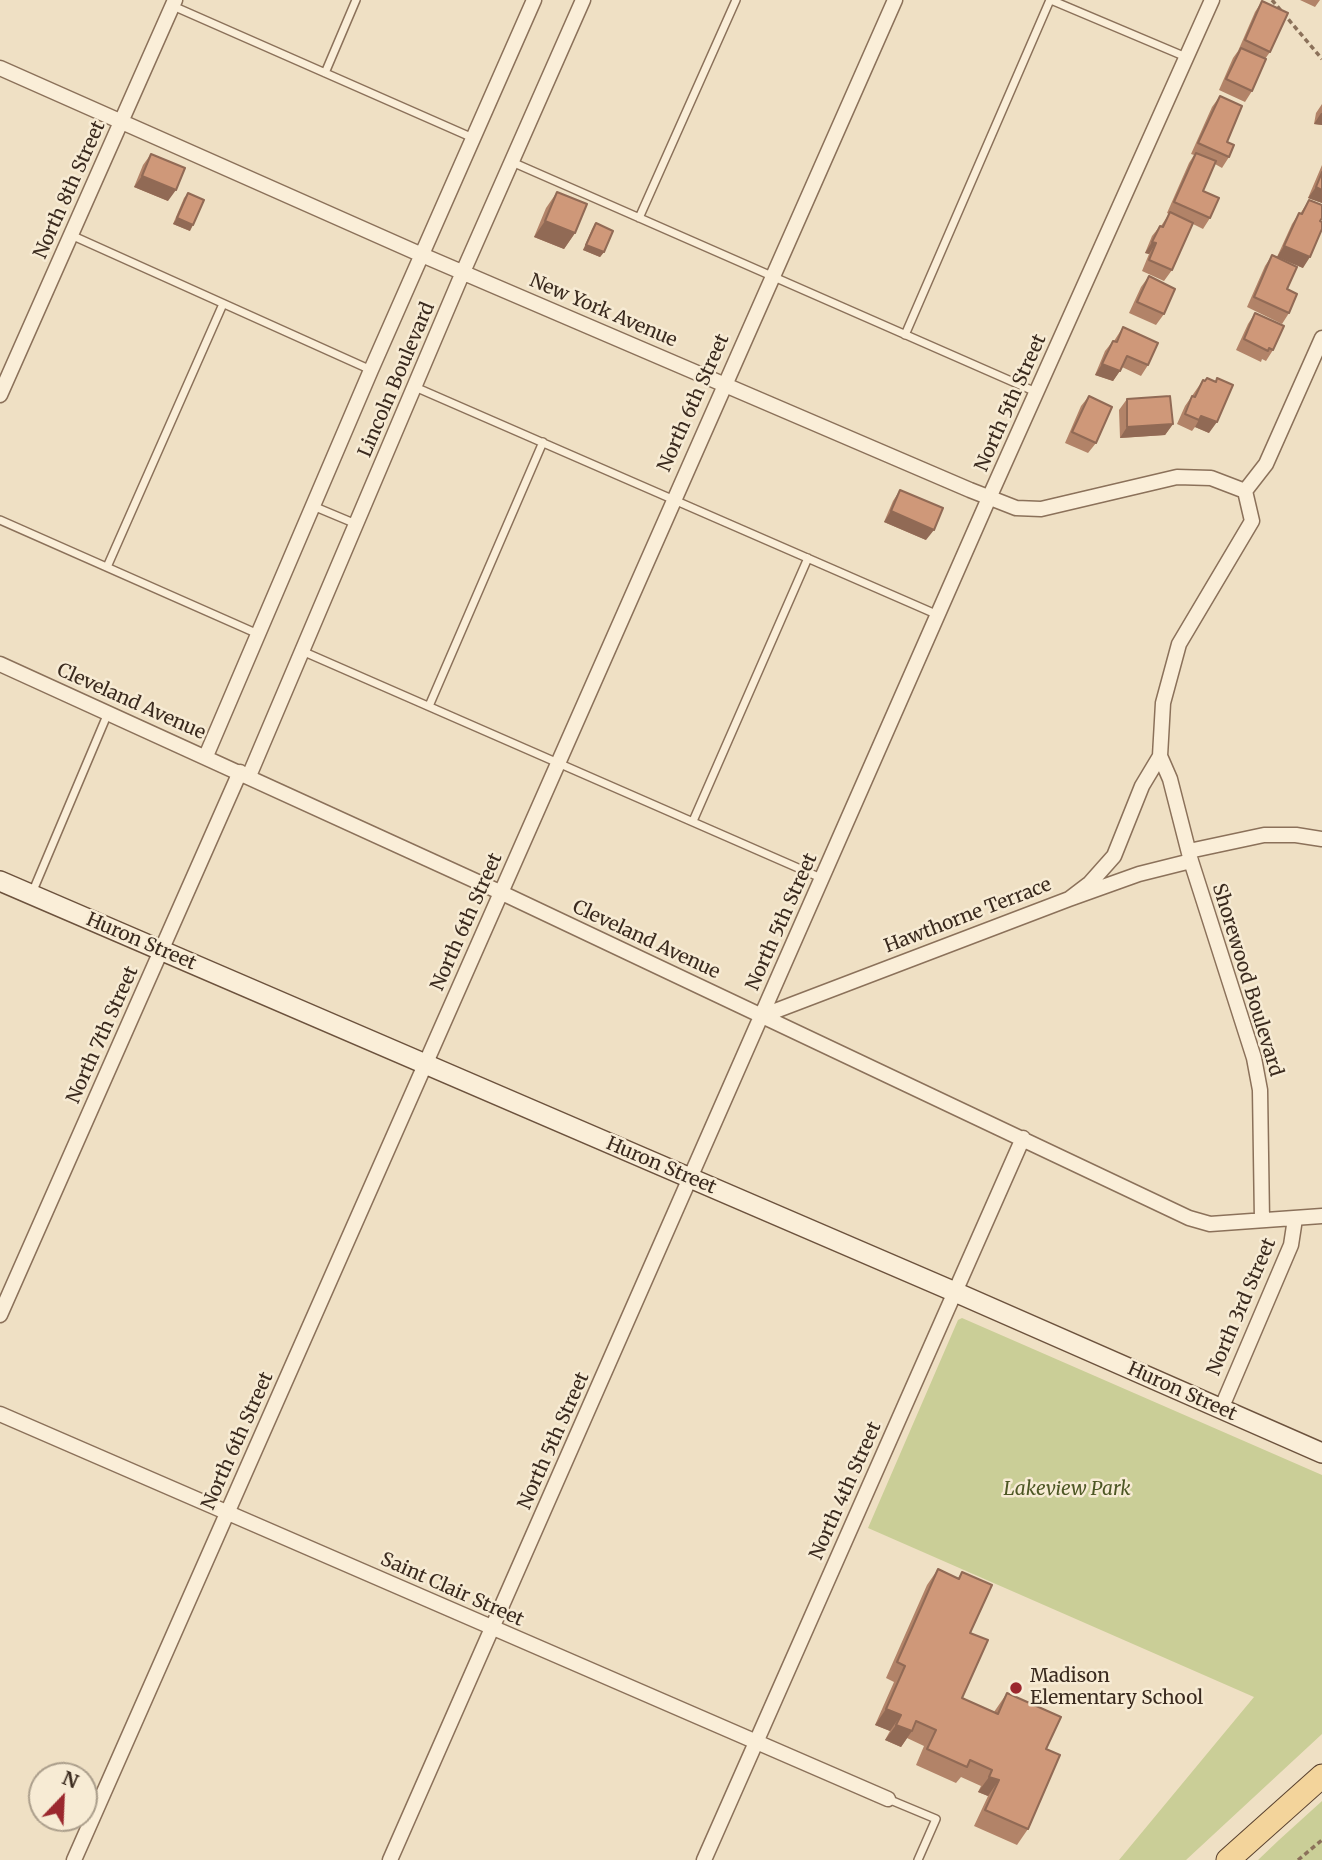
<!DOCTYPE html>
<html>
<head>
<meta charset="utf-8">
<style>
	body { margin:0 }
	#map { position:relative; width:1322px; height:1860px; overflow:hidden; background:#efe0c4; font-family:Merriweather,serif }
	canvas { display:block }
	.north { position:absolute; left:28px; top:1762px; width:70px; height:70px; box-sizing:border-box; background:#f7ebd4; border:2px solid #ab9e8b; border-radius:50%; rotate:23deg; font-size:19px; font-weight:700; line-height:28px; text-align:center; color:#3a2a1e }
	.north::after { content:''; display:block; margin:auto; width:24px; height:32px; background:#9b282e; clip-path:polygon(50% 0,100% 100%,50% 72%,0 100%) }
</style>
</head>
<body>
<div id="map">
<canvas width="1322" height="1860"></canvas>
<div class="north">N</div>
</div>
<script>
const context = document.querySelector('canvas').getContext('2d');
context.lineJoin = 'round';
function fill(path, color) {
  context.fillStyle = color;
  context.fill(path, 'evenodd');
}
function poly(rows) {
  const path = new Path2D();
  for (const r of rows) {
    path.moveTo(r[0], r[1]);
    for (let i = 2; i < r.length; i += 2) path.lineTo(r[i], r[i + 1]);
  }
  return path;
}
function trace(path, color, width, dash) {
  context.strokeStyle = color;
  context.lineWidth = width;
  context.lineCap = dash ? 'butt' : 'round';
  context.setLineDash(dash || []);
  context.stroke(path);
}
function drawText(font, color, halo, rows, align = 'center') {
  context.font = font + ' Merriweather,serif';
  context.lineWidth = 5;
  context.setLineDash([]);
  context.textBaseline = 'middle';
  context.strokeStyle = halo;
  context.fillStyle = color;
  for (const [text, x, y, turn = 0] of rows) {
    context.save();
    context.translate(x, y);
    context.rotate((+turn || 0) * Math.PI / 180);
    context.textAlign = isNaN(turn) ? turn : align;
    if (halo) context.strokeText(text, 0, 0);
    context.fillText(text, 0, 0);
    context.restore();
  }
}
const green = poly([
	[962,1318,1322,1475,1322,1734,1186,1860,1119,1860,1254,1697,868,1528,958,1320],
	[1322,1801,1322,1860,1258,1860,1279,1840]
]);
const path = poly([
	[1272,0,1322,59],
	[1298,1860,1322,1840]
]);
const lane = poly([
	[1051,0,1186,57],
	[173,6,473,138],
	[325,73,356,0],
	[512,162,1036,392],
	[639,218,736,0],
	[71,235,371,370],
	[905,335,1050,0],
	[415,387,938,615],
	[313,506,356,524],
	[0,520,258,634],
	[107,567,223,304],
	[302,651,821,878],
	[429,706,543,442],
	[693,821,808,558],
	[32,893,108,713],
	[888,1799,936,1819,918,1860]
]);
const street = poly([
	[0,68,422,255,970,490,1016,508,1041,509,1177,477,1211,478,1245,491],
	[0,395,175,0],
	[0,664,502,893,1189,1218,1210,1224,1322,1216],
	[206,756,371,370,534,0],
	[1160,756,1170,779,1191,861,1254,1058,1260,1090,1262,1220],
	[249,776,463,272,583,0],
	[1189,851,1264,835,1296,835,1322,839],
	[1069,899,1090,883,1114,856,1142,786,1160,756,1163,703,1179,644,1252,521,1245,491,1266,464,1322,338],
	[762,1016,1069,899,1139,874,1191,861],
	[0,1315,240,772],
	[1221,1409,1291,1245,1295,1219],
	[0,1414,888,1799],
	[74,1860,895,0],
	[390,1860,989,498,1212,0],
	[704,1860,1023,1138]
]);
const secondary = poly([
	[0,881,955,1292,1322,1453]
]);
const primary = poly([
	[1228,1860,1322,1776]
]);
const wall = poly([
	[1300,0,1320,0,1315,7],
	[1262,1,1270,52,1265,59,1252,91,1245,102,1219,90,1233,58,1238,51,1255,12],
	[1220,96,1229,157,1222,168,1215,164,1203,191,1210,218,1203,229,1193,224,1172,270,1164,281,1142,271,1149,254,1145,253,1152,236,1160,226,1161,226,1169,214,1167,213,1189,163,1194,155,1191,154,1212,107],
	[1322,104,1322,125,1314,124,1316,113],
	[151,154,168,201,134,187,143,165],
	[1322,165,1322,203,1308,198],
	[557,192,575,233,564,249,534,237,546,208],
	[188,193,190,231,173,224,184,198],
	[1309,200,1303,268,1277,257,1292,224,1299,213,1300,214],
	[595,223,604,252,600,257,583,250,592,229],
	[1272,255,1289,313,1282,324,1247,307,1265,266],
	[1149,276,1164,314,1156,325,1129,313,1141,287],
	[1255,313,1273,350,1266,361,1262,359,1261,362,1236,350,1248,324],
	[1123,327,1148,365,1141,376,1122,367,1113,381,1095,375,1105,351,1113,341,1114,341],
	[1207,378,1215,382,1217,378,1209,433,1195,427,1192,431,1177,424,1185,406,1203,380,1205,381],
	[1089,396,1096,443,1088,453,1065,443,1081,406],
	[1127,399,1173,424,1165,435,1120,438,1119,410],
	[900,490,926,540,884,522,893,501],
	[938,1569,958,1578,962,1572,970,1633,962,1698,994,1712,1007,1693,1046,1749,1028,1829,1017,1845,974,1826,988,1796,978,1792,981,1786,961,1777,956,1783,916,1765,924,1746,907,1738,901,1747,885,1740,890,1731,875,1725,894,1682,886,1678,927,1585]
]);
const shadedWall = poly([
	[1321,113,1322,113,1322,125,1314,124],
	[142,176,176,190,168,201,134,187],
	[1316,187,1322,190,1322,203,1308,198],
	[177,218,193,225,190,231,173,224],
	[545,221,575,233,564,249,534,237],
	[1152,242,1156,243,1149,254,1145,253],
	[586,245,604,252,600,257,583,250],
	[1284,246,1310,257,1303,268,1277,257],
	[1102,364,1120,371,1113,381,1095,375],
	[1201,416,1217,422,1209,433,1195,427],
	[1173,424,1165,435,1120,438,1127,427],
	[891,511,934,530,926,540,884,522],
	[886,1709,901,1715,890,1731,875,1725],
	[896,1725,912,1731,901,1747,885,1740],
	[989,1777,999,1780,988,1796,978,1792]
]);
const building = poly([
	[1262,1,1288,13,1270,52,1245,40,1262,1],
	[1241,48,1266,59,1252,91,1226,79,1241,48],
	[1220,96,1242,106,1227,142,1234,145,1229,157,1198,143,1220,96],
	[1196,153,1216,161,1203,191,1219,198,1210,218,1174,202,1196,153],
	[151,154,185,168,176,190,142,176,151,154],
	[1322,172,1322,190,1316,187,1322,172],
	[557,192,587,204,575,233,545,221,557,192],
	[188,193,204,200,193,225,177,218,188,193],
	[1309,200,1322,205,1322,218,1320,221,1322,222,1322,229,1310,257,1284,246,1299,213,1302,214,1309,200],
	[1170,212,1193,223,1172,270,1149,260,1156,243,1152,242,1160,226,1163,227,1170,212],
	[596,223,613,231,604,252,586,245,596,223],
	[1272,255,1297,267,1287,289,1297,294,1289,313,1254,297,1272,255],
	[1149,276,1175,289,1164,314,1137,302,1149,276],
	[1255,313,1284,326,1273,350,1269,348,1268,351,1244,339,1255,313],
	[1123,327,1158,343,1148,365,1127,356,1120,371,1102,364,1113,341,1117,342,1123,327],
	[1207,378,1216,382,1217,378,1233,385,1217,422,1201,416,1199,420,1185,414,1192,396,1195,397,1203,380,1205,381,1207,378],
	[1089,396,1112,407,1096,443,1072,432,1089,396],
	[1170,396,1173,424,1127,427,1127,399,1170,396],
	[900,490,943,508,934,530,891,511,900,490],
	[938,1569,959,1579,962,1572,992,1585,970,1633,988,1640,962,1698,998,1714,1007,1693,1061,1717,1046,1749,1060,1755,1028,1829,985,1810,999,1780,989,1777,992,1770,970,1760,967,1767,927,1749,936,1730,916,1721,912,1731,896,1725,901,1715,886,1709,905,1666,897,1662,938,1569]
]);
const markers = [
	[1016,1688,7,"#9b282e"]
];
const streetNames = [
	["North 8th Street",70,190,-66],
	["New York Avenue",603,311,23],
	["Lincoln Boulevard",397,380,-67],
	["North 6th Street",694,403,-66],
	["North 5th Street",1011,403,-66],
	["Cleveland Avenue",131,702,24],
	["Hawthorne Terrace",968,916,-21],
	["North 6th Street",467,922,-66],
	["North 5th Street",782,922,-66],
	["Cleveland Avenue",646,940,25],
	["Huron Street",141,942,23],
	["Shorewood Boulevard",1247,980,73],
	["North 7th Street",103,1035,-66],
	["Huron Street",661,1166,23],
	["North 3rd Street",1242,1307,-67],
	["Huron Street",1182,1392,24],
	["North 6th Street",238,1441,-66],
	["North 5th Street",554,1441,-66],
	["North 4th Street",846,1491,-66],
	["Saint Clair Street",452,1590,24]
];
const parkNames = [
	["Lakeview Park",1067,1490]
];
const poiNames = [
	["Madison",1030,1677],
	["Elementary School",1030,1699]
];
fill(green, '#cace97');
trace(lane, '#8b715a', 10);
trace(street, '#8b715a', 17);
trace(secondary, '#6c523d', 22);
trace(primary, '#58402e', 25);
trace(path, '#8b715a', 3.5, [5, 3.5]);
trace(lane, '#faeed8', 7);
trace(street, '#faeed8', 14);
trace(secondary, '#faeed8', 19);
trace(primary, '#f3d49b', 23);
fill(wall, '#b28368');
fill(shadedWall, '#916a55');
fill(building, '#cf9879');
trace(building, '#916a55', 2);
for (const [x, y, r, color] of markers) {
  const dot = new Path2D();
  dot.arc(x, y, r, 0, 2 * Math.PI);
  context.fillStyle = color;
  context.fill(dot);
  trace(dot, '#f7ebd4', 2.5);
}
drawText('19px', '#3a2a1e', '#f7ebd4', streetNames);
drawText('italic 19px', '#4d5724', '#f7ebd4', parkNames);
drawText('19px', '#3a2a1e', '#f7ebd4', poiNames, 'left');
</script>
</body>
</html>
